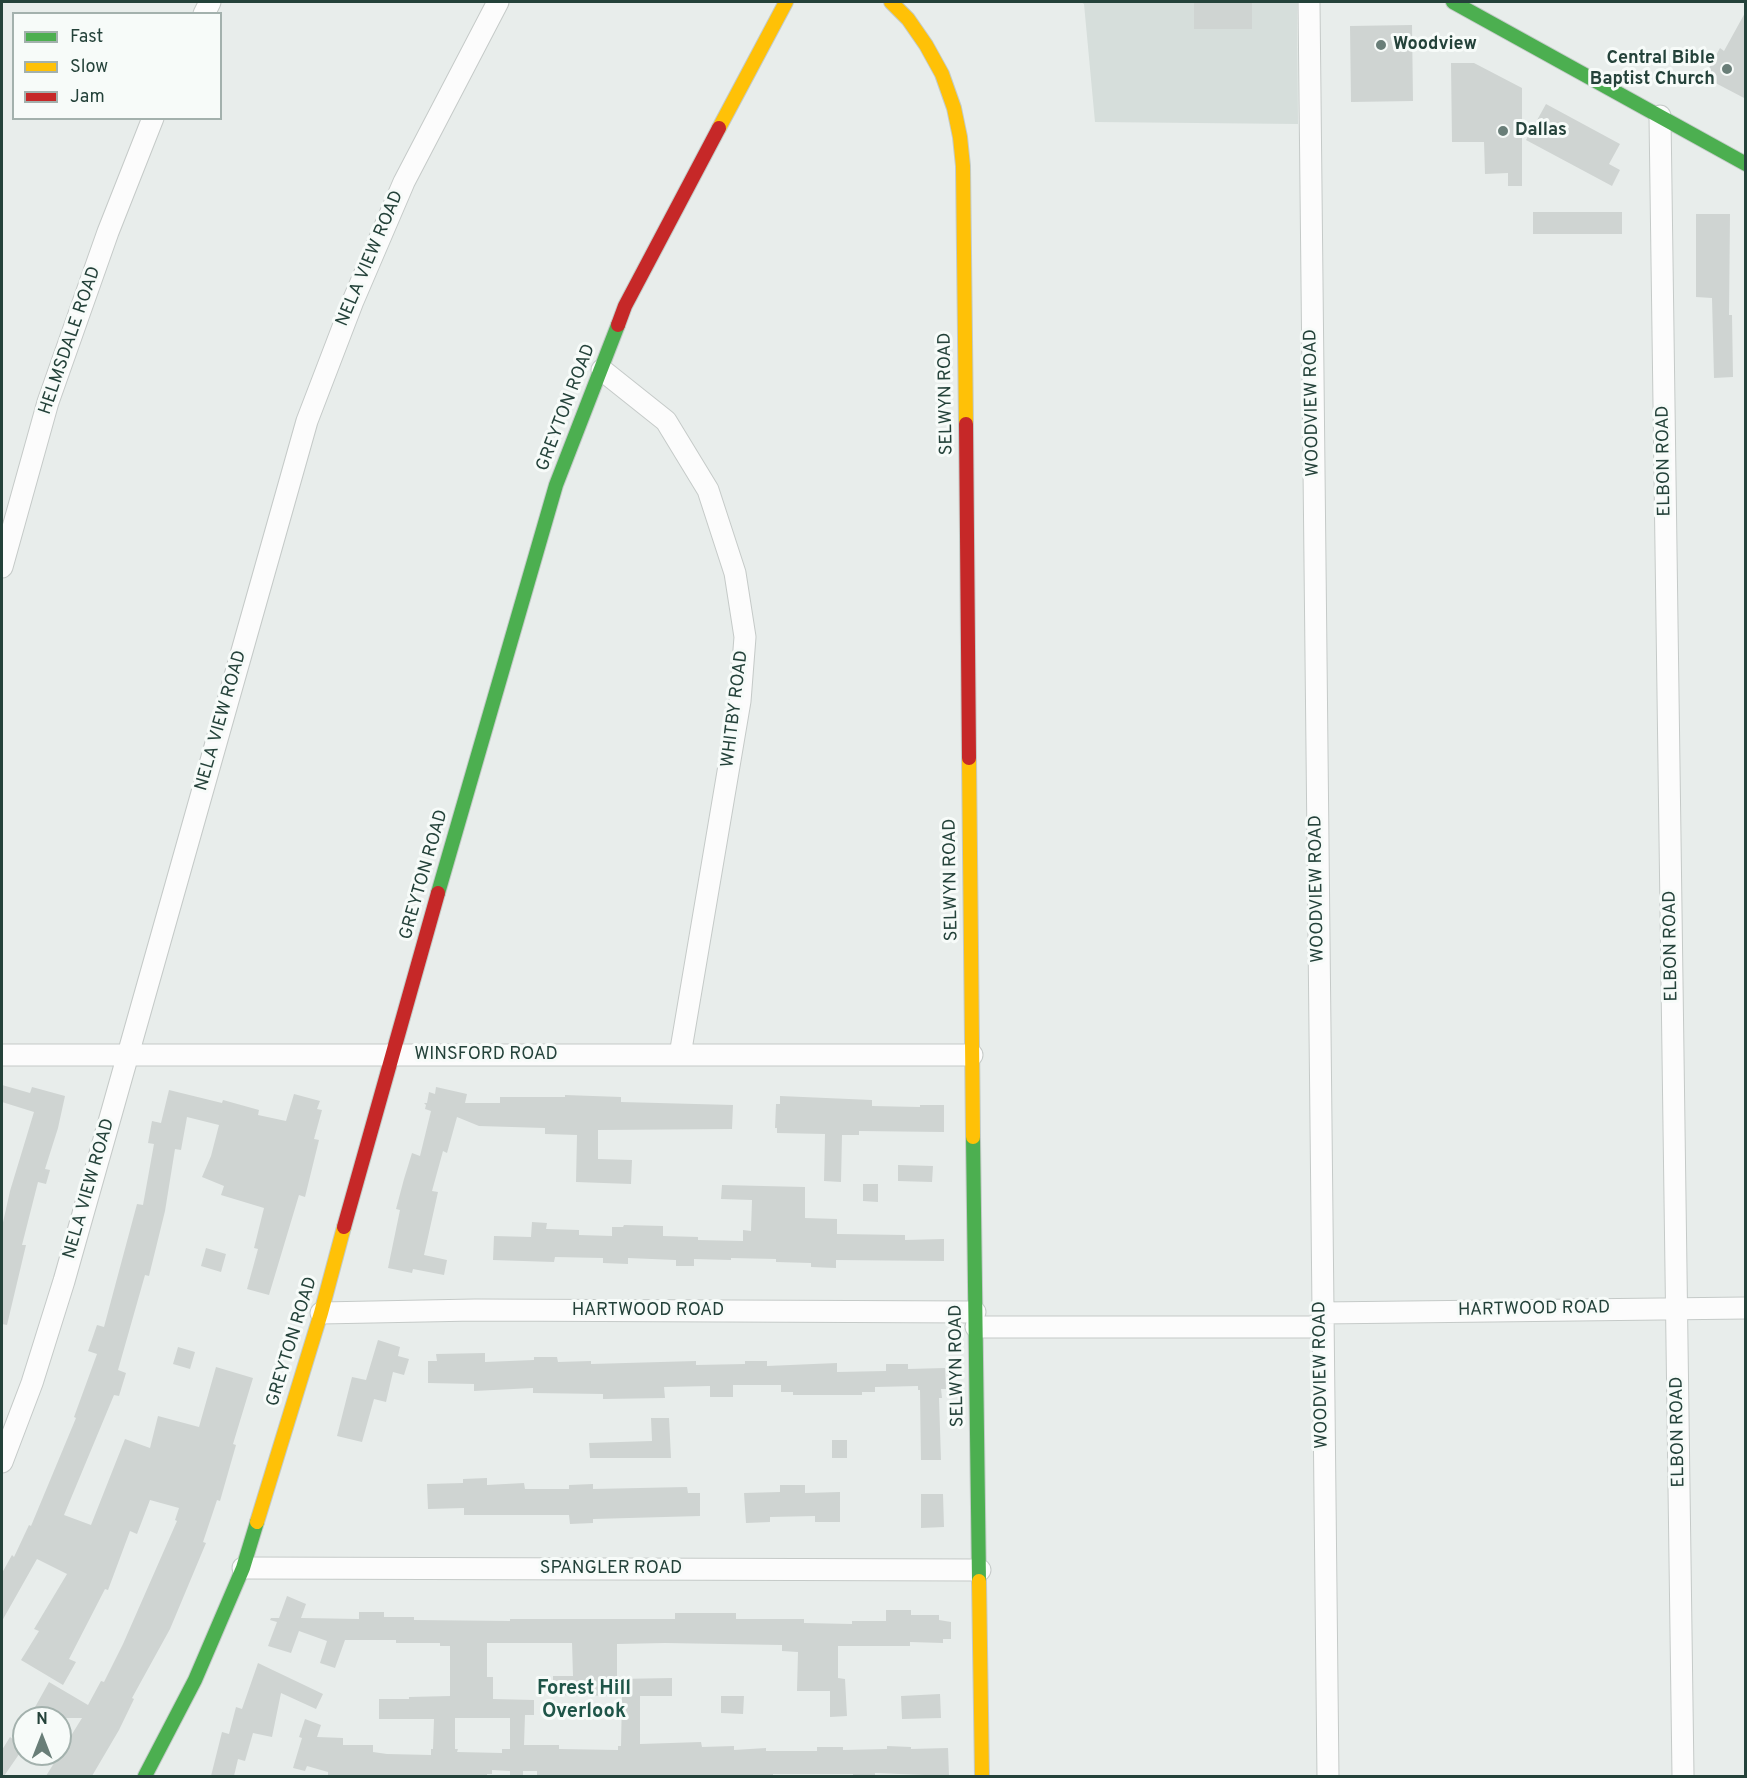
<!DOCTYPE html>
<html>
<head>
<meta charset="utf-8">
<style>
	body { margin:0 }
	#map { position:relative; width:1747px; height:1778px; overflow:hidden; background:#e8edeb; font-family:Overpass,sans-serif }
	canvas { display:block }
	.frame { position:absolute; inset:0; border:3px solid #24423a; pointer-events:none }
	.legend { position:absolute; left:12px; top:12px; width:210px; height:108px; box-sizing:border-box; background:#f7fbf9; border:2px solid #a3b1ad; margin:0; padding:8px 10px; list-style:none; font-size:18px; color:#24423a }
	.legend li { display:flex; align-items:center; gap:12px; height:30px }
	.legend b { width:30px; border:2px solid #a3b1ad }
	.north { position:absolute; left:12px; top:1706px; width:60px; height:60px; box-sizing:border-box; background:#f7fbf9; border:2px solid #a3b1ad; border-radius:50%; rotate:0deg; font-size:16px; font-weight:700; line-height:24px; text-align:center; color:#24423a }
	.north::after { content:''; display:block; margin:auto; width:21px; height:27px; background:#697e78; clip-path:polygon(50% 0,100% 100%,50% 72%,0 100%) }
</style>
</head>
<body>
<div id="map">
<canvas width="1747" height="1778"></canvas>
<div class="frame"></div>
<ul class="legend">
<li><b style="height:8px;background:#4caf50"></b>Fast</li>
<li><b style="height:8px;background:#ffc107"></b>Slow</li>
<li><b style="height:8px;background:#c62828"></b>Jam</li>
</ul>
<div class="north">N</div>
</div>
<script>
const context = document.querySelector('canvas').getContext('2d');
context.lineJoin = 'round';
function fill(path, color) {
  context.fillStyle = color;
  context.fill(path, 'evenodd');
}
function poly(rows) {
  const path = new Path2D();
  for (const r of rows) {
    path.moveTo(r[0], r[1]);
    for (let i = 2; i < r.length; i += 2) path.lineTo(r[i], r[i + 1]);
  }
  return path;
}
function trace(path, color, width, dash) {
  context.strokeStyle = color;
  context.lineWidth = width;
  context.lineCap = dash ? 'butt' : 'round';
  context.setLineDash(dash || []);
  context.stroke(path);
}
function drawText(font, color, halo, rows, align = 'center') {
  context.font = font + ' Overpass,sans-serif';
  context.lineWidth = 6;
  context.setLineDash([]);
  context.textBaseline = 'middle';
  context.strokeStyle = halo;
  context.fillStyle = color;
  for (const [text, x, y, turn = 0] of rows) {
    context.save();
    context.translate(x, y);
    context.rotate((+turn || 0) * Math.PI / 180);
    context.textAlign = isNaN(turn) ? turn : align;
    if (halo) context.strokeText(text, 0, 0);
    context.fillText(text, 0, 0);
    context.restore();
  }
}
const built = poly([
	[1081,2,1297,2,1298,124,1095,122,1084,4]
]);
const building = poly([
	[1194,2,1252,2,1252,29,1194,29],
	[1746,11,1746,99,1704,77,1720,48,1724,51],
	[1412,25,1413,101,1351,102,1350,26],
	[1451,63,1474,63,1522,88,1522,186,1508,186,1508,173,1485,174,1484,142,1452,142],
	[1546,104,1620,144,1609,164,1620,170,1612,186,1526,140],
	[1533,212,1622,212,1622,234,1533,234],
	[1696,214,1730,214,1729,315,1732,315,1733,377,1714,378,1712,298,1696,297],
	[2,1085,30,1093,32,1087,65,1096,58,1128,45,1169,50,1170,46,1184,38,1182,22,1245,26,1245,7,1325,2,1324,2,1227,10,1191,34,1112,2,1102],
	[436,1087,467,1094,465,1103,500,1103,500,1097,565,1097,565,1095,621,1097,621,1102,733,1105,732,1129,598,1130,598,1159,632,1160,631,1184,576,1182,577,1135,545,1134,545,1128,479,1126,457,1117,447,1153,443,1151,432,1191,438,1192,424,1255,447,1260,444,1275,413,1269,412,1273,388,1268,400,1210,396,1209,404,1179,412,1153,420,1156,431,1111,425,1109,426,1105,424,1103,427,1103,429,1092,435,1094],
	[169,1090,222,1103,223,1100,259,1110,258,1115,286,1121,294,1094,320,1101,317,1109,322,1110,314,1139,319,1140,305,1197,299,1195,269,1295,247,1289,258,1249,254,1248,264,1208,221,1195,224,1186,202,1177,211,1156,219,1125,187,1117,181,1150,175,1149,165,1211,149,1276,145,1275,118,1370,126,1373,119,1396,114,1395,64,1515,91,1525,125,1439,150,1448,158,1416,199,1427,216,1367,253,1378,233,1444,236,1445,220,1501,217,1500,203,1542,206,1543,170,1629,132,1698,134,1699,119,1730,92,1776,46,1776,82,1718,29,1718,49,1682,88,1705,101,1681,104,1682,123,1644,177,1521,175,1520,179,1508,150,1500,137,1534,130,1531,108,1590,105,1589,69,1659,76,1662,63,1685,21,1660,39,1631,34,1629,67,1574,37,1559,2,1621,2,1573,12,1555,14,1557,29,1525,31,1526,76,1418,74,1417,97,1354,88,1351,97,1325,104,1327,137,1204,143,1205,154,1144,148,1143,152,1121,161,1123],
	[780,1096,872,1100,872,1106,920,1107,920,1105,944,1105,944,1132,859,1131,859,1135,842,1135,841,1182,824,1181,825,1134,777,1133,777,1128,775,1128,776,1104,780,1104],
	[898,1165,933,1166,932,1182,898,1181],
	[863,1184,878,1184,878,1202,863,1201],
	[722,1185,805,1187,805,1218,837,1219,837,1234,905,1235,905,1240,944,1239,944,1261,836,1260,836,1268,811,1267,811,1263,776,1262,776,1259,731,1258,731,1260,694,1259,694,1266,676,1266,676,1260,628,1258,628,1264,603,1263,603,1258,555,1257,554,1262,493,1260,494,1236,531,1237,532,1222,547,1223,546,1229,579,1230,579,1235,612,1236,612,1227,623,1227,624,1225,663,1226,663,1236,698,1237,698,1240,743,1241,743,1230,751,1231,752,1200,721,1199],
	[206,1248,226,1254,221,1272,201,1266],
	[378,1340,400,1347,398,1356,409,1359,404,1375,393,1372,386,1402,374,1399,362,1442,337,1436,352,1377,366,1380],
	[178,1347,195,1352,190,1369,173,1364],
	[485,1353,485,1362,534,1360,534,1357,557,1357,558,1362,591,1361,591,1364,696,1361,696,1365,745,1364,745,1361,767,1361,767,1366,837,1363,837,1372,886,1371,886,1364,908,1364,908,1369,945,1368,946,1389,941,1389,942,1398,939,1398,941,1460,921,1460,920,1390,918,1390,918,1386,875,1387,875,1392,862,1392,862,1395,793,1395,793,1392,781,1392,781,1385,733,1385,733,1397,710,1397,710,1386,664,1387,665,1398,603,1399,603,1394,533,1393,533,1388,474,1391,474,1384,428,1383,428,1361,437,1361,436,1354],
	[651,1418,669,1418,671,1458,590,1458,589,1443,652,1441],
	[832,1440,847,1440,847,1458,832,1458],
	[487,1478,487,1485,524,1483,525,1489,569,1489,569,1485,593,1484,593,1489,687,1487,688,1493,700,1493,700,1516,593,1519,593,1523,570,1524,569,1515,464,1515,464,1508,428,1509,427,1484,463,1483,463,1479],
	[780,1485,805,1485,805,1493,840,1492,840,1522,815,1522,815,1516,770,1517,770,1522,746,1523,744,1493,780,1492],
	[921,1494,943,1494,944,1527,921,1528],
	[287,1596,306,1604,301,1618,359,1619,359,1612,384,1612,384,1617,414,1617,414,1620,510,1621,510,1619,675,1619,675,1613,736,1613,736,1619,804,1619,804,1623,852,1624,852,1621,886,1621,886,1610,911,1610,911,1615,939,1615,939,1620,951,1622,951,1639,943,1639,943,1643,910,1642,910,1646,838,1646,838,1678,845,1679,847,1716,830,1717,830,1691,797,1691,798,1652,782,1651,782,1645,665,1643,617,1644,617,1679,672,1678,672,1696,640,1696,640,1744,701,1742,702,1747,734,1746,734,1750,766,1748,766,1751,817,1751,817,1747,843,1747,843,1750,887,1749,887,1746,911,1747,911,1749,948,1748,949,1776,875,1773,875,1776,853,1776,853,1774,773,1774,773,1776,537,1776,537,1771,523,1771,523,1776,510,1776,510,1771,492,1770,492,1774,487,1774,487,1776,328,1775,328,1772,307,1766,305,1771,293,1768,302,1738,299,1737,305,1719,321,1725,317,1737,343,1738,343,1745,373,1745,373,1752,387,1754,431,1755,431,1749,433,1749,434,1719,379,1719,379,1699,409,1699,409,1697,450,1696,450,1646,440,1646,440,1643,396,1643,396,1640,345,1640,335,1668,320,1663,327,1641,299,1631,291,1653,268,1646,277,1622,270,1620,271,1618,279,1618],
	[487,1643,572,1643,573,1676,553,1676,553,1695,622,1696,621,1746,618,1746,618,1750,559,1749,559,1745,524,1745,525,1715,534,1715,534,1700,493,1699,493,1677,487,1677],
	[455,1718,510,1718,510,1749,502,1749,502,1753,457,1752,458,1749,455,1749],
	[258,1663,323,1694,316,1709,281,1693,272,1737,253,1733,245,1761,238,1759,234,1776,211,1776,222,1732,229,1734,236,1707,242,1709],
	[940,1694,941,1718,902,1719,901,1696],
	[721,1696,744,1696,743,1714,721,1713],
	[10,1737,24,1747,4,1776,2,1776,2,1750]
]);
const street = poly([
	[1309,2,1328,1776],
	[204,14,210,2],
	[1660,116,1683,1776],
	[602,370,666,421,708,490,735,573,745,637,740,701,680,1055],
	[2,567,48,402,108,232,153,118],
	[2,1055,972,1055],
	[321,1313,475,1310,975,1312],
	[1322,1313,1746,1308],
	[976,1327,1322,1327],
	[2,1462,32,1383,64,1281,307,421,353,301,404,182,498,2],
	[243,1568,980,1570]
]);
const fast = poly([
	[1453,2,1746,164],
	[438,893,556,485,618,325],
	[973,1137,979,1581],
	[145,1776,195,1680,243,1568,257,1522]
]);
const slow = poly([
	[891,2,908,19,926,45,942,74,954,108,960,137,963,166,966,424],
	[719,128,786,2],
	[969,758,973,1137],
	[257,1522,321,1313,344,1227],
	[979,1581,982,1776]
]);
const jam = poly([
	[618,325,625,306,719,128],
	[966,424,969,758],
	[344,1227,438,893]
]);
const markers = [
	[1381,45,6,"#697e78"],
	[1727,69,6,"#697e78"],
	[1503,131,6,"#697e78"]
];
const poiNames = [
	["Woodview",1393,45],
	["Central Bible",1715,59,"right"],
	["Baptist Church",1715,80,"right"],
	["Dallas",1515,131]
];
const streetNames = [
	["NELA VIEW ROAD",371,259,-67],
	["HELMSDALE ROAD",71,341,-71],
	["SELWYN ROAD",947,394,-91],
	["WOODVIEW ROAD",1313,403,-91],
	["GREYTON ROAD",567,408,-69],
	["ELBON ROAD",1665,461,-91],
	["WHITBY ROAD",736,709,-83],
	["NELA VIEW ROAD",222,721,-74],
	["GREYTON ROAD",425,875,-74],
	["SELWYN ROAD",952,880,-91],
	["WOODVIEW ROAD",1318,889,-91],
	["ELBON ROAD",1672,946,-91],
	["WINSFORD ROAD",486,1055],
	["NELA VIEW ROAD",90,1189,-74],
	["HARTWOOD ROAD",1534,1310,-1],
	["HARTWOOD ROAD",648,1311],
	["GREYTON ROAD",293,1342,-73],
	["SELWYN ROAD",958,1366,-91],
	["WOODVIEW ROAD",1322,1375,-91],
	["ELBON ROAD",1679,1432,-91],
	["SPANGLER ROAD",611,1569]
];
const neighbourhoodNames = [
	["Forest Hill",584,1690],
	["Overlook",584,1713]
];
fill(built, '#d6dedb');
fill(building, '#cfd4d2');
trace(street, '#c5cac8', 23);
trace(fast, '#c3cbc8', 16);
trace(slow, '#c3cbc8', 16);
trace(jam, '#c3cbc8', 16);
trace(street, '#fcfcfc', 21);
trace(fast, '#4caf50', 14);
trace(slow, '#ffc107', 14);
trace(jam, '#c62828', 14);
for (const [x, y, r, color] of markers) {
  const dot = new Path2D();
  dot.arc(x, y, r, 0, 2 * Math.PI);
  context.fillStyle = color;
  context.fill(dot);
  trace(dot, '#f7fbf9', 2);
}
drawText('bold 18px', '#24423a', '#f7fbf9', poiNames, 'left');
drawText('18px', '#24423a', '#f7fbf9', streetNames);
drawText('bold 20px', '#1f5548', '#f7fbf9', neighbourhoodNames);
</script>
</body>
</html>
